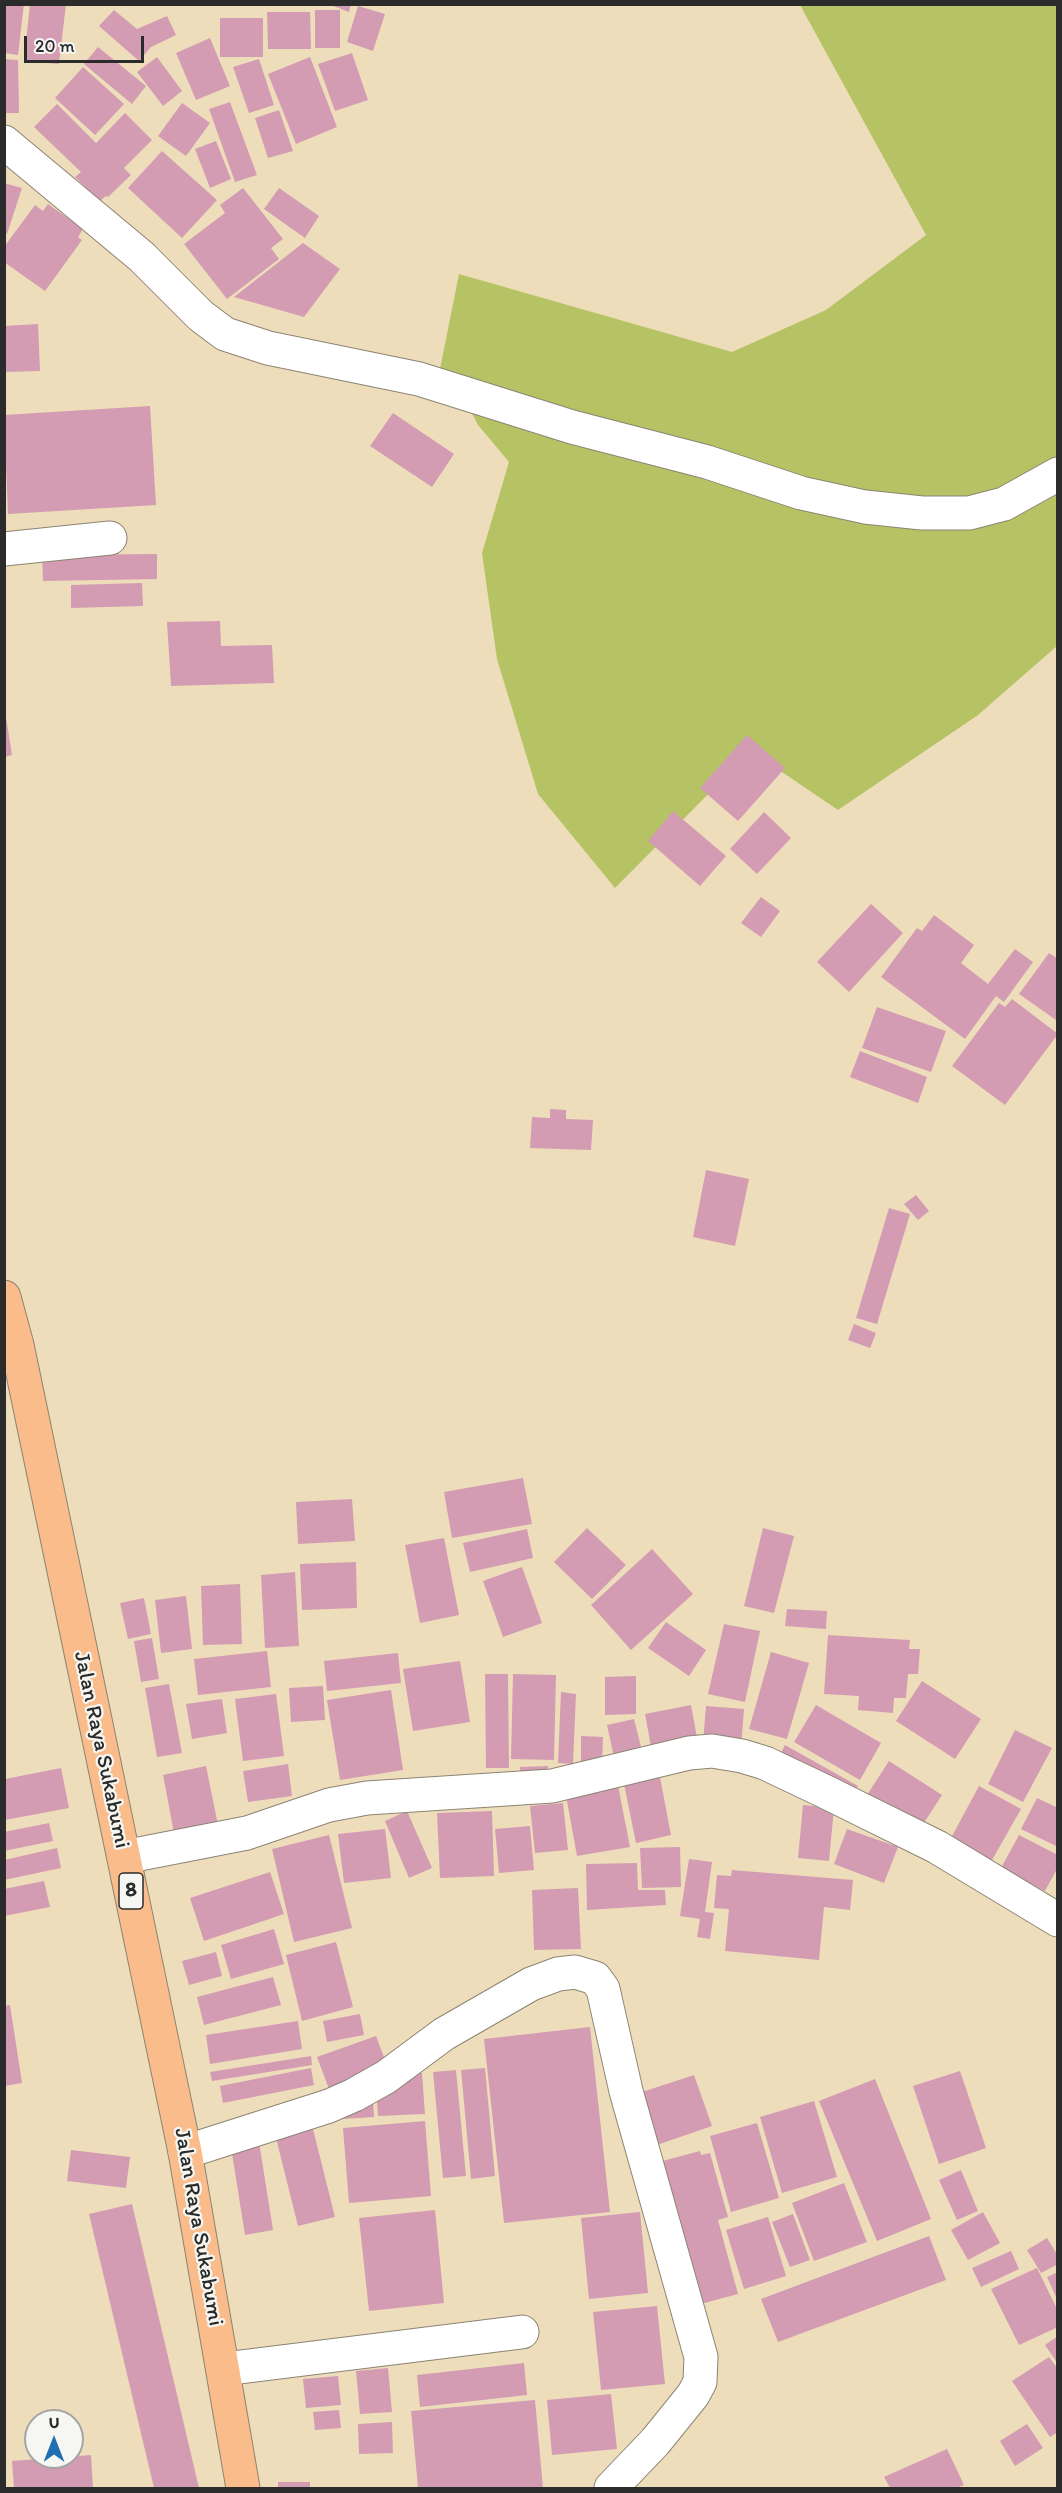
<!DOCTYPE html>
<html>
<head>
<meta charset="utf-8">
<style>
	body { margin:0 }
	#map { position:relative; width:1062px; height:2493px; overflow:hidden; background:#edb; font-family:Itim,sans-serif }
	canvas { display:block }
	.frame { position:absolute; inset:0; border:6px solid #2b2b2b; pointer-events:none }
	.north { position:absolute; left:24px; top:2409px; width:60px; height:60px; box-sizing:border-box; background:#f6f6f2; border:2px solid #a5a5a2; border-radius:50%; rotate:0deg; font-size:16px; font-weight:700; line-height:24px; text-align:center; color:#2b2b2b }
	.north::after { content:''; display:block; margin:auto; width:21px; height:27px; background:#1f6fb2; clip-path:polygon(50% 0,100% 100%,50% 72%,0 100%) }
	.scale { position:absolute; left:24px; top:36px; width:120px; height:27px; box-sizing:border-box; border:3px solid #2b2b2b; border-top:0; padding-left:8px; font-size:18px; line-height:21px; white-space:nowrap; color:#2b2b2b; -webkit-text-stroke:4px #f6f6f2; paint-order:stroke }
</style>
</head>
<body>
<div id="map">
<canvas width="1062" height="2493"></canvas>
<div class="frame"></div>
<div class="north">U</div>
<div class="scale">20 m</div>
</div>
<script>
const context = document.querySelector('canvas').getContext('2d');
context.lineJoin = 'round';
function fill(path, color) {
  context.fillStyle = color;
  context.fill(path, 'evenodd');
}
function poly(rows) {
  const path = new Path2D();
  for (const r of rows) {
    path.moveTo(r[0], r[1]);
    for (let i = 2; i < r.length; i += 2) path.lineTo(r[i], r[i + 1]);
  }
  return path;
}
function trace(path, color, width, dash) {
  context.strokeStyle = color;
  context.lineWidth = width;
  context.lineCap = dash ? 'butt' : 'round';
  context.setLineDash(dash || []);
  context.stroke(path);
}
function drawText(font, color, halo, rows, align = 'center') {
  context.font = font + ' Itim,sans-serif';
  context.lineWidth = 4.5;
  context.setLineDash([]);
  context.textBaseline = 'middle';
  context.strokeStyle = halo;
  context.fillStyle = color;
  for (const [text, x, y, turn = 0] of rows) {
    context.save();
    context.translate(x, y);
    context.rotate((+turn || 0) * Math.PI / 180);
    context.textAlign = isNaN(turn) ? turn : align;
    if (halo) context.strokeText(text, 0, 0);
    context.fillText(text, 0, 0);
    context.restore();
  }
}
const green = poly([
	[800,5,1057,5,1057,646,978,715,838,810,751,751,615,888,538,794,497,659,482,553,509,462,478,425,462,394,438,379,459,274,732,352,826,310,926,235]
]);
const building = poly([
	[4,4,24,4,18,55,4,53],
	[30,4,66,4,59,64,24,61],
	[328,4,351,4,349,12],
	[358,6,385,14,373,51,347,42],
	[114,10,137,29,167,16,176,35,151,47,139,61,99,26],
	[315,10,340,10,340,48,315,48],
	[267,12,310,12,311,49,268,49],
	[220,18,263,18,263,57,220,57],
	[210,38,230,86,196,100,176,53],
	[98,47,146,86,132,104,84,64],
	[352,53,368,100,335,111,318,64],
	[157,57,182,91,163,106,137,72],
	[310,57,337,127,296,144,268,74],
	[4,59,18,60,19,113,4,113],
	[259,59,274,105,249,113,233,67],
	[83,67,124,104,95,135,55,98],
	[230,102,257,175,235,182,209,109],
	[182,103,210,123,186,156,158,136],
	[57,104,96,143,125,113,152,140,124,168,131,175,108,197,106,196,100,201,75,177,81,172,34,127],
	[279,110,293,151,268,158,255,118],
	[216,141,231,179,210,188,195,149],
	[162,151,217,200,182,238,128,188],
	[4,183,22,188,7,234,4,233],
	[243,188,283,239,271,248,279,259,227,299,184,244,225,213,220,205],
	[279,188,319,216,305,238,264,209],
	[48,204,83,229,78,237,82,240,45,291,4,262,4,247,35,205,43,211],
	[303,243,340,269,304,317,234,297],
	[38,324,40,371,4,372,4,326],
	[150,406,156,505,8,514,4,415],
	[393,413,454,454,432,487,370,446],
	[157,554,157,579,43,581,42,555],
	[142,583,143,606,71,608,71,585],
	[220,621,221,646,272,645,274,683,171,686,167,622],
	[5,711,12,755,5,757],
	[747,735,785,768,738,821,700,788],
	[673,811,726,856,700,886,648,841],
	[764,812,791,838,757,874,730,849],
	[761,897,780,911,761,937,741,923],
	[871,904,903,933,849,992,817,962],
	[934,915,974,945,961,963,988,984,1015,949,1033,962,1004,1002,996,996,965,1039,881,977,917,928,922,931],
	[1049,953,1058,959,1056,1020,1019,994],
	[1012,999,1058,1034,1005,1105,952,1066,999,1003,1005,1007],
	[877,1007,946,1031,931,1072,862,1048],
	[860,1051,927,1077,918,1103,850,1077],
	[550,1109,566,1110,566,1119,593,1120,591,1150,530,1148,532,1117,550,1118],
	[706,1170,749,1179,735,1246,693,1237],
	[916,1195,929,1211,918,1220,904,1204],
	[889,1208,910,1214,877,1324,856,1318],
	[854,1324,876,1333,870,1348,848,1340],
	[523,1478,532,1524,452,1538,444,1492],
	[352,1499,355,1541,298,1544,296,1502],
	[587,1528,626,1565,592,1599,554,1562],
	[763,1528,794,1536,774,1613,744,1606],
	[527,1529,533,1558,470,1572,463,1543],
	[444,1538,459,1615,420,1623,405,1545],
	[652,1549,693,1594,631,1650,591,1605],
	[356,1562,357,1608,302,1610,300,1564],
	[522,1567,542,1623,503,1637,483,1581],
	[295,1572,299,1646,265,1648,261,1575],
	[240,1584,242,1644,203,1645,201,1586],
	[186,1596,192,1649,161,1653,155,1600],
	[144,1598,151,1634,128,1639,120,1603],
	[787,1609,827,1611,826,1629,785,1626],
	[666,1622,706,1650,689,1676,648,1648],
	[724,1624,760,1631,745,1702,708,1694],
	[828,1635,910,1640,909,1649,920,1649,918,1674,908,1674,906,1698,894,1698,893,1713,858,1710,859,1696,824,1694],
	[152,1638,159,1679,141,1682,134,1641],
	[267,1651,271,1687,198,1695,194,1659],
	[771,1652,809,1663,787,1739,749,1729],
	[398,1653,401,1683,327,1691,324,1661],
	[460,1661,470,1722,413,1731,403,1669],
	[485,1674,508,1674,509,1768,486,1768],
	[513,1674,556,1675,554,1760,511,1759],
	[636,1676,636,1714,605,1715,605,1677],
	[922,1681,981,1719,955,1759,896,1721],
	[169,1684,182,1753,157,1757,145,1688],
	[323,1686,325,1720,291,1722,289,1688],
	[391,1690,403,1770,340,1780,327,1700],
	[561,1692,576,1694,573,1764,558,1763],
	[276,1694,284,1756,243,1761,235,1699],
	[222,1699,227,1733,192,1739,186,1704],
	[691,1705,698,1743,652,1752,645,1714],
	[816,1705,881,1743,860,1780,794,1742],
	[706,1706,744,1709,741,1747,703,1743],
	[634,1719,642,1751,614,1757,607,1725],
	[1015,1730,1052,1748,1023,1802,988,1784],
	[581,1736,603,1737,602,1764,581,1763],
	[785,1745,858,1786,849,1801,777,1761],
	[889,1761,942,1795,918,1832,865,1798],
	[288,1764,292,1796,248,1802,243,1771],
	[206,1766,218,1825,174,1833,163,1775],
	[548,1766,548,1774,520,1775,520,1767],
	[61,1768,69,1808,5,1820,5,1779],
	[660,1777,671,1835,636,1843,624,1784],
	[617,1780,630,1847,577,1856,565,1790],
	[979,1786,1021,1809,992,1860,951,1838],
	[1037,1798,1058,1808,1058,1847,1021,1829],
	[563,1803,568,1850,535,1853,530,1806],
	[803,1805,834,1808,829,1861,798,1858],
	[407,1811,432,1868,409,1878,385,1821],
	[492,1811,494,1876,440,1878,437,1813],
	[49,1823,53,1841,4,1851,4,1832],
	[530,1826,534,1870,499,1873,495,1829],
	[385,1829,391,1878,344,1883,338,1834],
	[847,1829,898,1847,884,1883,834,1864],
	[329,1835,352,1928,294,1942,272,1849],
	[1019,1835,1058,1855,1058,1867,1045,1891,1001,1868],
	[680,1847,681,1887,642,1888,640,1848],
	[57,1848,61,1868,4,1880,4,1860],
	[689,1859,712,1862,705,1912,714,1913,710,1939,697,1937,700,1919,680,1916],
	[637,1863,638,1890,665,1890,666,1905,587,1910,586,1864],
	[732,1870,853,1880,850,1910,824,1907,819,1960,725,1951,729,1909,714,1908,717,1875,731,1876],
	[270,1872,284,1914,204,1941,190,1898],
	[44,1881,50,1907,4,1916,4,1889],
	[578,1888,581,1949,534,1950,532,1890],
	[274,1929,284,1964,231,1979,221,1945],
	[336,1942,353,2007,302,2021,286,1955],
	[216,1952,222,1976,189,1985,182,1961],
	[273,1977,281,2005,204,2025,197,1997],
	[10,2005,22,2083,4,2086,4,2006],
	[360,2014,364,2035,327,2042,323,2021],
	[298,2021,302,2049,210,2064,206,2035],
	[590,2027,610,2212,504,2223,484,2039],
	[376,2036,388,2068,329,2089,317,2057],
	[311,2056,312,2065,212,2081,210,2072],
	[311,2068,314,2085,223,2103,220,2086],
	[485,2068,495,2176,471,2179,461,2070],
	[456,2070,466,2176,443,2178,433,2072],
	[960,2071,986,2148,939,2164,913,2086],
	[422,2073,425,2114,378,2116,376,2085,401,2074],
	[694,2075,712,2126,654,2146,636,2094],
	[875,2079,931,2219,877,2241,819,2101],
	[373,2101,374,2117,343,2119,341,2103],
	[814,2101,837,2177,782,2193,760,2117],
	[425,2121,431,2196,349,2203,343,2128],
	[757,2123,779,2198,731,2212,710,2136],
	[312,2125,335,2217,298,2226,275,2134],
	[259,2142,273,2230,245,2235,231,2147],
	[71,2150,130,2157,126,2188,67,2181],
	[700,2151,701,2155,710,2153,728,2217,718,2220,738,2294,693,2306,655,2163],
	[961,2170,978,2211,957,2220,939,2180],
	[844,2183,867,2242,814,2261,792,2203],
	[132,2204,199,2488,154,2488,89,2214],
	[435,2210,444,2303,369,2311,359,2218],
	[640,2212,648,2293,589,2299,581,2218],
	[983,2212,1000,2243,968,2260,951,2230],
	[793,2214,810,2260,790,2267,772,2222],
	[768,2217,786,2276,744,2289,726,2230],
	[929,2236,946,2280,778,2342,761,2299],
	[1047,2238,1058,2256,1058,2264,1041,2273,1027,2250],
	[1011,2251,1019,2269,981,2287,972,2268],
	[1037,2268,1058,2311,1058,2327,1019,2345,991,2289],
	[1058,2272,1058,2301,1047,2277],
	[657,2306,665,2384,601,2390,593,2312],
	[1058,2336,1058,2364,1045,2345],
	[1049,2357,1058,2369,1058,2432,1050,2437,1012,2381],
	[524,2363,527,2395,420,2407,417,2375],
	[388,2368,392,2412,360,2414,356,2371],
	[338,2376,341,2405,306,2408,303,2379],
	[611,2394,617,2449,552,2455,547,2400],
	[535,2400,543,2488,418,2488,411,2411],
	[339,2410,341,2428,315,2430,313,2412],
	[392,2422,393,2453,359,2454,358,2424],
	[1027,2424,1043,2448,1015,2466,1000,2441],
	[947,2449,964,2485,956,2488,890,2488,884,2477],
	[91,2455,93,2488,14,2488,12,2461],
	[278,2482,310,2482,310,2488,278,2488]
]);
const minor = poly([
	[4,142,142,257,201,316,225,334,268,348,419,379,572,427,707,462,801,493,865,507,922,513,969,513,1004,504,1058,474],
	[4,549,110,538],
	[124,1857,247,1833,329,1805,367,1798,552,1786,689,1753,712,1751,742,1756,765,1763,826,1792,937,1847,1058,1920],
	[185,2152,329,2106,354,2095,386,2077,444,2034,531,1984,558,1974,575,1972,595,1978,603,1989,626,2091,701,2357,700,2382,693,2395,655,2442,611,2488],
	[224,2369,522,2332]
]);
const highway = poly([
	[4,1297,17,1345,185,2152,243,2488]
]);
const shields = [
	[131,1891,24]
];
const shieldNames = [
	["8",131,1891]
];
const streetNames = [
	["Jalan Raya Sukabumi",101,1750,78],
	["Jalan Raya Sukabumi",198,2227,80]
];
fill(green, '#b5c365');
fill(building, '#d39cb2');
trace(minor, '#8c8473', 35);
trace(highway, '#8c8473', 35);
trace(minor, '#fff', 33);
trace(highway, '#f9bc8a', 33);
for (const [x, y, w] of shields) {
  const box = new Path2D();
  box.roundRect(x - w / 2, y - 18, w, 36, 4.5);
  context.fillStyle = '#f6f6f2';
  context.fill(box);
  trace(box, '#2b2b2b', 1.5);
}
drawText('bold 21px', '#2b2b2b', null, shieldNames);
drawText('22px', '#2b2b2b', '#f6f6f2', streetNames);
</script>
</body>
</html>
